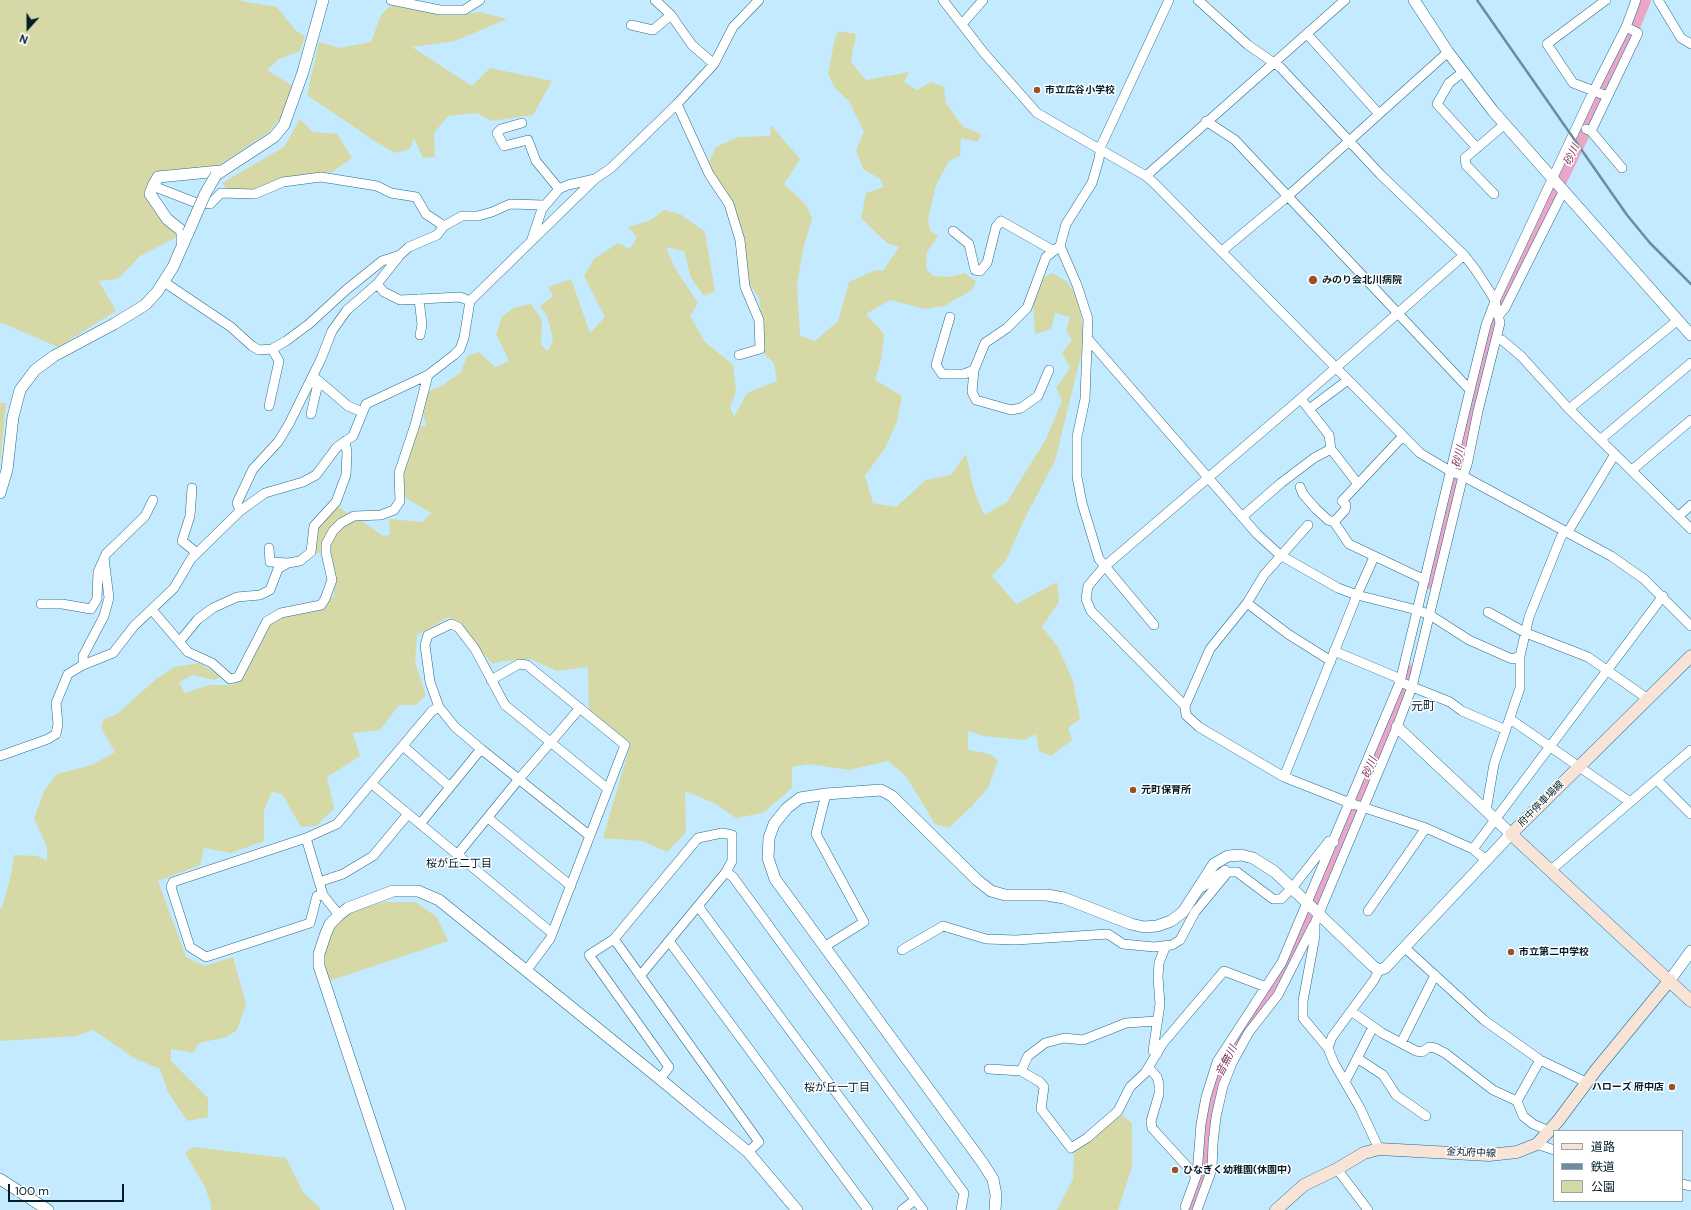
<!DOCTYPE html>
<html>
<head>
<meta charset="utf-8">
<style>
	body { margin:0 }
	#map { position:relative; width:1691px; height:1210px; overflow:hidden; background:#c3eafe; font-family:"DM Sans","Noto Sans JP",sans-serif }
	canvas { display:block }
	.legend { position:absolute; left:1553px; top:1130px; width:130px; height:72px; box-sizing:border-box; background:#fff; border:1px solid #9aa5a9; margin:0; padding:5px 7px; list-style:none; font-size:12px; color:#021d29 }
	.legend li { display:flex; align-items:center; gap:8px; height:20px }
	.legend b { width:20px; border:1px solid #9aa5a9 }
	.north { position:absolute; left:8px; top:8px; width:40px; height:40px; -webkit-text-stroke:3px #fff; paint-order:stroke; rotate:201deg; font-size:11px; font-weight:700; line-height:16px; text-align:center; color:#021d29 }
	.north::after { content:''; display:block; margin:auto; width:14px; height:18px; background:#021d29; clip-path:polygon(50% 0,100% 100%,50% 72%,0 100%) }
	.scale { position:absolute; left:8px; top:1184px; width:116px; height:18px; box-sizing:border-box; border:2px solid #021d29; border-top:0; padding-left:5px; font-size:12px; line-height:14px; white-space:nowrap; color:#021d29; -webkit-text-stroke:3px #fff; paint-order:stroke }
</style>
</head>
<body>
<div id="map">
<canvas width="1691" height="1210"></canvas>
<ul class="legend">
<li><b style="height:5px;background:#f8e3d7"></b>道路</li>
<li><b style="height:5px;background:#6b8d9d"></b>鉄道</li>
<li><b style="height:11px;background:#d6d9a6"></b>公園</li>
</ul>
<div class="north">N</div>
<div class="scale">100 m</div>
</div>
<script>
const context = document.querySelector('canvas').getContext('2d');
context.lineJoin = 'round';
function fill(path, color) {
  context.fillStyle = color;
  context.fill(path, 'evenodd');
}
function poly(rows) {
  const path = new Path2D();
  for (const r of rows) {
    path.moveTo(r[0], r[1]);
    for (let i = 2; i < r.length; i += 2) path.lineTo(r[i], r[i + 1]);
  }
  return path;
}
function trace(path, color, width, dash) {
  context.strokeStyle = color;
  context.lineWidth = width;
  context.lineCap = dash ? 'butt' : 'round';
  context.setLineDash(dash || []);
  context.stroke(path);
}
function drawText(font, color, halo, rows, align = 'center') {
  context.font = font + ' "DM Sans","Noto Sans JP",sans-serif';
  context.lineWidth = 3;
  context.setLineDash([]);
  context.textBaseline = 'middle';
  context.strokeStyle = halo;
  context.fillStyle = color;
  for (const [text, x, y, turn = 0] of rows) {
    context.save();
    context.translate(x, y);
    context.rotate((+turn || 0) * Math.PI / 180);
    context.textAlign = isNaN(turn) ? turn : align;
    if (halo) context.strokeText(text, 0, 0);
    context.fillText(text, 0, 0);
    context.restore();
  }
}
const green = poly([
	[0,0,235,0,277,7,296,31,305,36,300,51,279,59,267,70,293,86,284,113,269,132,213,169,155,175,147,195,179,236,140,256,118,279,99,281,116,311,58,347,0,322],
	[392,4,455,15,480,12,507,19,455,41,412,47,472,86,490,68,552,81,533,115,491,121,477,113,448,116,434,133,435,157,423,158,414,138,410,149,395,153,376,142,307,95,319,42,340,48,371,42,381,15],
	[839,31,856,34,851,62,866,80,909,72,904,82,917,90,931,82,944,87,946,103,963,127,981,134,978,142,961,138,960,156,949,161,936,185,928,218,930,230,938,236,927,252,926,268,933,276,949,277,965,273,976,281,972,290,944,306,925,309,890,300,866,314,884,334,881,360,875,380,902,396,897,422,885,448,865,476,873,503,896,507,926,480,951,475,966,454,974,490,984,515,1007,502,1046,439,1062,401,1056,388,1070,368,1062,353,1072,340,1066,330,1070,317,1055,313,1051,329,1035,334,1033,301,1043,278,1053,273,1067,282,1079,299,1084,343,1055,461,1026,516,1006,560,992,576,1016,604,1057,582,1059,602,1042,627,1058,647,1073,681,1080,719,1068,728,1072,740,1051,756,1039,751,1036,734,1024,740,984,736,968,731,968,750,990,754,998,761,988,788,972,806,949,828,935,824,906,776,888,761,849,770,810,764,792,767,792,788,763,813,736,818,714,803,685,791,686,832,667,852,642,841,603,838,630,746,589,709,588,667,556,671,531,659,502,661,493,664,449,617,417,635,415,662,426,695,416,705,399,705,380,730,353,733,360,756,327,777,334,809,316,826,301,827,282,794,272,792,264,810,264,841,231,853,204,848,200,865,158,881,186,957,205,966,233,957,246,1004,237,1030,227,1037,199,1043,193,1053,171,1049,171,1061,208,1098,208,1117,187,1121,168,1092,160,1069,134,1058,93,1030,77,1036,0,1041,0,909,2,908,11,875,14,855,37,856,47,861,47,847,34,819,44,791,57,774,92,765,115,752,101,728,103,720,117,714,155,680,174,667,199,663,221,676,215,680,193,675,179,682,185,693,209,685,231,685,243,679,264,628,272,620,321,608,334,596,335,579,328,552,329,540,340,526,356,517,383,536,390,535,389,519,422,522,431,513,406,498,403,475,419,426,426,426,423,412,427,392,443,385,461,372,467,356,479,352,495,367,509,361,496,334,502,317,513,308,531,304,542,320,541,345,548,351,553,339,547,316,540,306,553,296,548,287,571,279,590,333,605,317,584,276,594,259,618,243,630,249,637,237,628,227,649,221,664,210,680,214,705,232,715,291,704,296,691,278,684,251,666,247,675,268,698,303,690,316,705,342,733,365,736,392,730,407,734,417,747,393,777,381,774,363,760,350,762,322,759,298,746,279,743,241,708,164,716,147,738,137,770,136,771,125,800,159,784,184,806,205,812,218,803,250,797,284,800,336,815,341,838,321,849,282,876,270,883,271,899,247,887,243,861,218,866,193,884,187,880,179,863,169,856,150,864,132,849,101,835,88,828,74,835,38],
	[300,119,312,132,337,134,352,158,332,172,313,174,256,189,227,189,222,183,284,147],
	[0,403,6,403,0,465],
	[339,507,350,515,323,544,321,553,314,553,317,528,328,514],
	[385,902,415,902,437,917,448,941,329,981,323,955,332,928,339,920,361,908],
	[1119,1113,1132,1123,1132,1167,1118,1210,1057,1210,1073,1179,1074,1149],
	[193,1147,286,1158,303,1192,319,1207,320,1210,211,1210,211,1204,205,1187,185,1153]
]);
const river = poly([
	[1428,582,1490,329,1502,299,1621,56,1644,0],
	[1189,1210,1201,1182,1206,1157,1205,1129,1213,1092,1224,1062,1285,965,1305,926,1402,692,1407,671]
]);
const minor = poly([
	[391,0,440,10,464,10,480,0],
	[655,0,671,15,692,45,714,64],
	[943,0,984,53,1037,113,1146,176,1154,183,1420,453,1450,471,1463,476,1611,556,1644,579,1691,626],
	[1198,0,1248,45,1280,67,1380,174,1464,255,1475,269,1490,292,1495,301,1500,323,1478,411,1467,465,1463,476,1412,687,1397,727,1315,923,1315,936,1303,1001,1303,1018,1328,1048],
	[1606,0,1547,44,1573,83,1607,96],
	[1658,0,1681,38,1691,44],
	[963,23,983,0],
	[631,25,653,30,671,15],
	[1307,34,1379,114],
	[1463,72,1449,83,1437,104,1477,148],
	[677,104,709,174,729,204,740,240,745,287,759,320,760,349,739,355],
	[1206,121,1235,140,1470,390],
	[522,123,501,129,497,133,504,146,528,140,536,161,559,189],
	[1586,129,1591,131,1622,168],
	[1591,131,1638,33,1626,27],
	[1146,176,1345,0],
	[153,186,194,202,210,204,221,193,255,194,283,182,321,177,377,186,391,193,416,197,426,214,444,226],
	[1494,194,1466,165,1465,158,1505,124],
	[953,231,969,244,975,270,980,271,987,263,996,227,1001,221,1054,251],
	[532,239,542,209,559,189,568,185,595,179],
	[1060,246,1077,285,1088,319,1085,399,1077,437,1077,477,1082,503,1099,559,1154,625],
	[1222,251,1288,196,1448,52],
	[164,282,231,327,252,346,259,350,272,349,286,341,309,324,346,290,382,261,400,255],
	[377,284,384,292,400,300,460,297,470,301],
	[419,299,422,325,420,335],
	[1499,315,1505,308,1564,190],
	[950,317,936,365,942,374,964,374,974,370],
	[1088,339,1257,534,1280,555,1338,588,1357,595,1417,610,1430,615,1469,640,1512,659,1520,656,1529,617,1561,537,1565,532,1569,530,1615,454],
	[1496,339,1502,340,1521,356,1569,409,1691,529],
	[1049,370,1038,396,1021,408,1011,410,976,400,972,392,974,370,985,343,1007,328,1027,308,1046,257,1060,246,1066,224,1092,183,1099,159,1101,146,1169,0],
	[313,376,348,406,362,412],
	[1301,399,1329,435,1331,449,1358,484],
	[269,406,279,361,272,349],
	[1309,409,1348,380],
	[1569,409,1678,320],
	[311,414,318,383],
	[1403,436,1342,501,1346,505,1345,510,1334,522,1349,544,1425,580],
	[1600,440,1691,363],
	[1632,470,1691,420],
	[1300,487,1303,494,1316,509,1328,520,1334,522],
	[192,488,190,516,182,541,197,553],
	[240,511,237,503,253,469,278,442,289,424,321,359,332,331,347,310,377,284,400,255,409,247,437,235,444,226,462,216,478,216,492,212,510,204,544,205],
	[1679,516,1691,505],
	[1242,517,1281,483,1314,458,1331,449],
	[1308,525,1264,575,1247,603,1210,649,1185,706,1186,715,1199,727,1284,777,1350,803,1426,828,1473,849,1486,860],
	[269,548,270,562,288,563],
	[1247,603,1288,634,1331,661],
	[41,604,62,604,91,609,97,599,98,572,106,554,145,516,153,500],
	[152,610,188,652,212,663,230,679,238,677,267,621,281,613,321,605,325,599,332,580,326,553,326,544,333,531,341,523,354,516,381,515,394,510,400,501,399,473,415,425,428,375],
	[1488,612,1526,633,1588,657,1648,699],
	[180,641,198,619,213,608,237,597,260,595,270,590,278,569,288,563,300,561,311,552,314,526,336,502,346,475,347,452,345,441],
	[1334,651,1396,677,1400,682,1450,702,1462,711,1506,730],
	[83,665,83,656,104,616,109,598,104,558],
	[491,680,519,664,527,665,625,745,550,939,526,971],
	[1185,706,1091,611,1086,599,1088,586,1104,567,1306,394,1464,255],
	[1510,719,1630,802],
	[403,746,450,787],
	[0,756,48,739,56,734,58,724,56,703,68,674,83,665,113,653,134,626,174,588,191,559,240,511,265,493,303,482,316,475,337,447,353,436,366,404,428,375,454,355,460,349,464,338,470,301,595,179,611,168,677,104,714,64,733,27,759,0],
	[1284,777,1357,595,1374,557],
	[1657,780,1691,814],
	[372,784,552,933],
	[1486,811,1494,764,1520,688,1520,656],
	[488,818,571,886],
	[420,824,481,749],
	[590,836,481,749,455,727,439,707,430,682,425,645,428,635,451,624,458,627,475,649,505,705,608,789],
	[306,838,323,895,339,915],
	[1473,849,1663,596],
	[457,855,519,779,580,708],
	[1551,870,1691,750],
	[726,872,733,877,964,1193,961,1210],
	[319,882,343,874,373,856,408,814],
	[1199,886,1203,887,1225,870],
	[323,895,317,896,310,923,206,957,190,947,171,887,173,882,306,838,337,824,432,711,439,707],
	[698,906,923,1210],
	[1368,911,1426,828],
	[614,939,759,1142,748,1152],
	[669,941,868,1210],
	[824,947,864,922,816,834,826,794],
	[1404,947,1484,1020,1540,1060,1586,1082],
	[902,950,943,926,986,939,1016,940,1108,934,1123,944,1154,947,1172,945,1180,940,1195,912,1228,872,1237,872,1273,899,1281,899,1292,888,1329,841,1334,842],
	[1379,970,1374,980,1332,1037,1328,1048,1334,1063,1360,1108,1379,1149],
	[640,976,726,872,732,861,732,835,722,833,698,838,614,939,589,955,669,1067,660,1079],
	[1351,1011,1382,1033,1416,1051,1422,1052,1429,1047,1435,1048,1445,1053,1493,1090,1517,1101,1523,1116,1533,1124,1549,1131],
	[1401,1043,1435,975],
	[1157,1054,1153,1051,1160,1004,1158,977,1159,963,1166,945],
	[1357,1058,1383,1075,1396,1095,1426,1116],
	[1149,1068,1157,1077,1159,1084,1159,1094,1151,1121,1152,1128,1194,1174,1197,1174],
	[989,1069,1021,1071,1040,1082,1044,1087,1041,1109,1071,1148,1087,1138,1118,1111,1130,1087,1145,1073,1163,1043,1224,971,1266,987],
	[1021,1071,1028,1056,1045,1043,1064,1038,1083,1040,1126,1023,1156,1021],
	[1345,1082,1373,1027],
	[1517,1101,1540,1060],
	[1537,1144,1554,1150],
	[1337,1169,1368,1210],
	[1682,1184,1691,1186],
	[1185,1207,1197,1174,1201,1124,1206,1097,1217,1062,1282,962,1400,682,1470,390,1486,325,1495,301,1593,92,1626,27,1636,0],
	[902,1210,915,1200],
	[1197,1210,1212,1169,1213,1143,1216,1117,1223,1086,1232,1063,1249,1032,1278,995,1313,926]
]);
const tertiary = poly([
	[1414,0,1448,52,1493,111,1691,335],
	[216,175,274,137,284,125,303,72,323,0],
	[182,243,182,231,167,219,150,194,153,186,158,177,220,171],
	[0,493,7,470,13,417,20,390,35,370,54,356,114,324,145,305,157,292,173,267,188,233],
	[1670,980,1691,951],
	[0,1179,48,1210],
	[400,1210,319,966,319,954,326,933,330,924,339,915,348,908,393,891,418,891,439,900,660,1079,748,1152,797,1210],
	[995,1210,996,1195,993,1179,982,1162,775,879,768,858,769,838,774,824,787,808,800,798,826,794,881,790,892,796,977,880,991,891,1005,895,1047,895,1064,898,1131,924,1144,927,1157,926,1171,921,1183,912,1214,864,1228,856,1241,855,1253,858,1275,872,1373,966,1379,970,1385,968,1511,834,1397,727]
]);
const secondary = poly([
	[1691,656,1511,834,1691,1001],
	[1276,1210,1304,1185,1337,1169,1364,1153,1379,1149,1489,1155,1517,1152,1537,1144,1558,1121,1596,1070,1670,980]
]);
const rail = poly([
	[1477,0,1627,215,1650,243,1691,284]
]);
const tertiaryBridge = poly([
	[188,233,205,194,216,175]
]);
const markers = [
	[1037,90,4,"#975228"],
	[1313,280,5,"#975228"],
	[1133,790,4,"#975228"],
	[1511,952,4,"#975228"],
	[1672,1087,4,"#975228"],
	[1175,1170,4,"#975228"]
];
const poiNames = [
	["市立広谷小学校",1045,90],
	["みのり会北川病院",1322,280],
	["元町保育所",1141,790],
	["市立第二中学校",1519,952],
	["ハローズ 府中店",1664,1087,"right"],
	["ひなぎく幼稚園(休園中)",1183,1170]
];
const streetNames = [
	["府中停車場線",1541,804,-45],
	["金丸府中線",1471,1153,2]
];
const waterNames = [
	["砂川",1572,155,-64],
	["砂川",1459,457,-76],
	["砂川",1370,768,-68],
	["音無川",1227,1061,-63]
];
const neighbourhoodNames = [
	["桜が丘二丁目",459,864],
	["桜が丘一丁目",837,1088]
];
const quarterNames = [
	["元町",1423,707]
];
fill(green, '#d6d9a6');
trace(river, '#eba6c7', 14);
trace(minor, '#276b88', 10);
trace(tertiary, '#276b88', 12);
trace(secondary, '#276b88', 13);
trace(minor, '#fff', 9);
trace(tertiary, '#fff', 11);
trace(secondary, '#f8e3d7', 12);
trace(rail, '#6b8d9d', 2.5);
trace(tertiaryBridge, '#276b88', 12, []);
trace(tertiaryBridge, '#fff', 11);
for (const [x, y, r, color] of markers) {
  const dot = new Path2D();
  dot.arc(x, y, r, 0, 2 * Math.PI);
  context.fillStyle = color;
  context.fill(dot);
  trace(dot, '#fff', 1.5);
}
drawText('bold 10px', '#021d29', '#fff', poiNames, 'left');
drawText('10px', '#021d29', '#fff', streetNames);
drawText('italic 11px', '#81315c', '#fff', waterNames);
drawText('11px', '#021d29', '#fff', neighbourhoodNames);
drawText('12px', '#021d29', '#fff', quarterNames);
</script>
</body>
</html>
